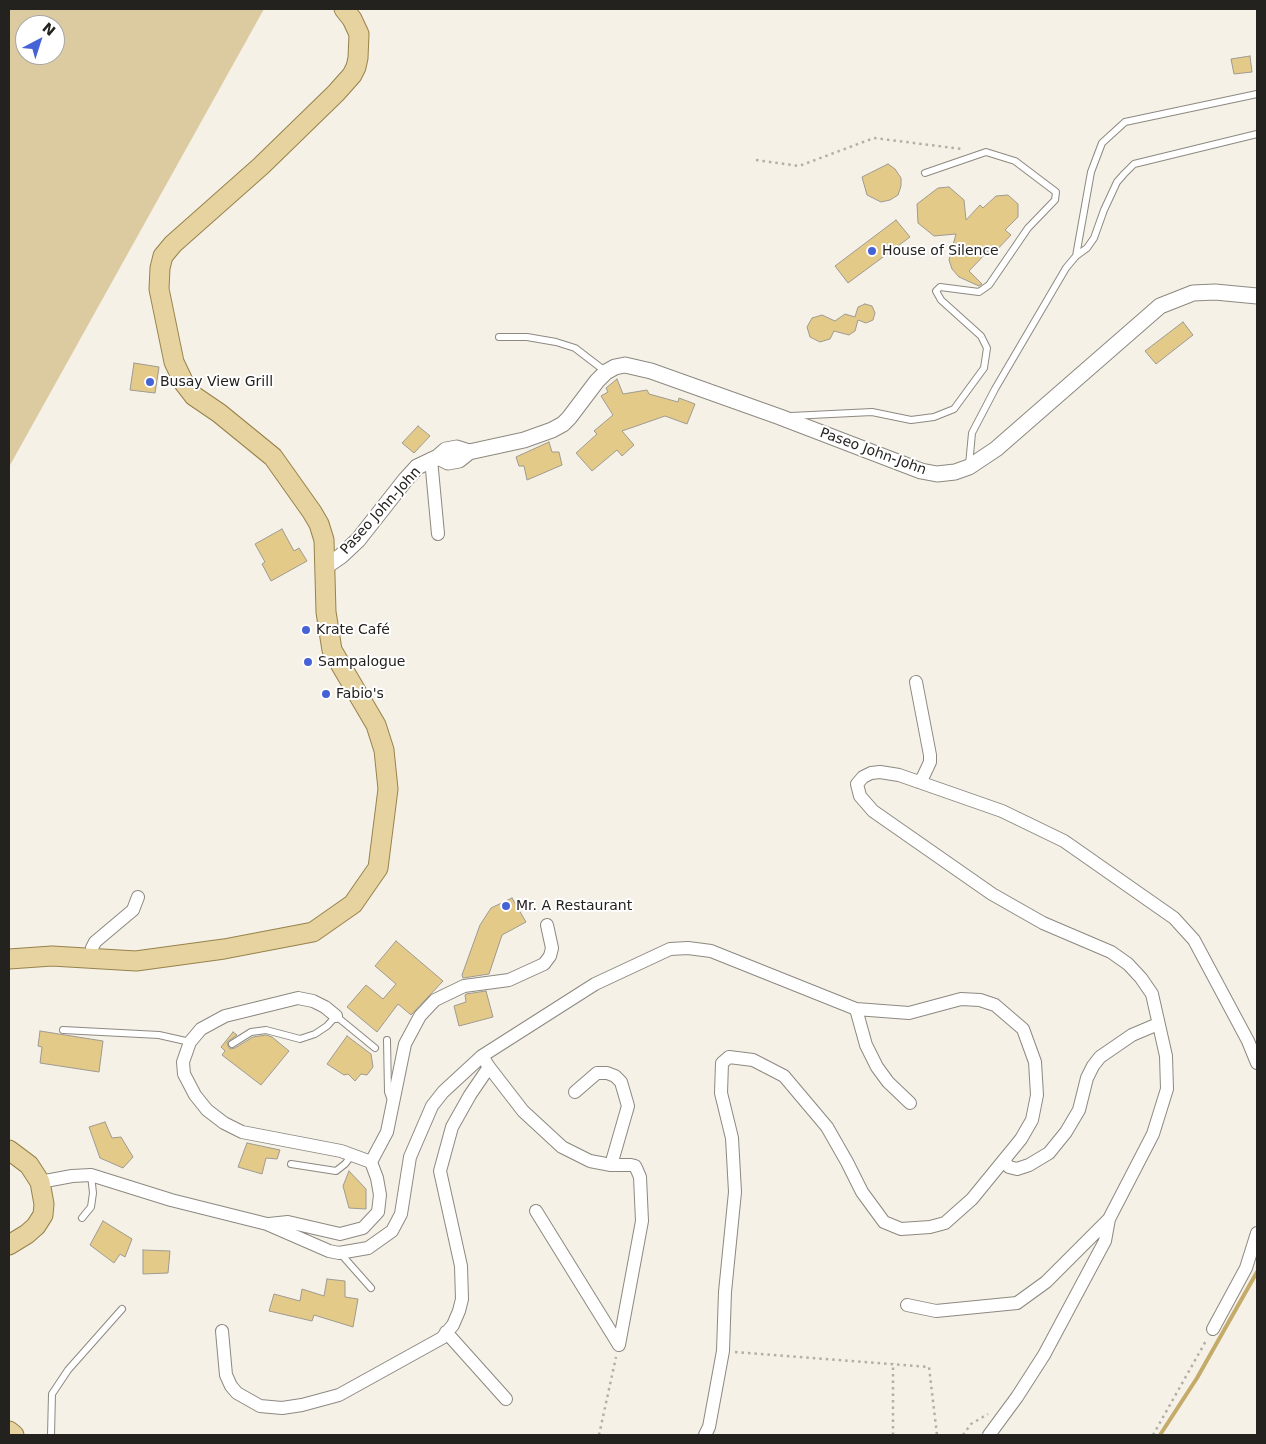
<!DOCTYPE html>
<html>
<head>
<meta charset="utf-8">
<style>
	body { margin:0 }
	#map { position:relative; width:1266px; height:1444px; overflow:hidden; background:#f5f1e7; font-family:"DejaVu Sans",sans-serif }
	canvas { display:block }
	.frame { position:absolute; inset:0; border:10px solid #24221f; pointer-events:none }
	.north { position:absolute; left:15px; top:15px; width:50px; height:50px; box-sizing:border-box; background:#fff; border:1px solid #a7a7a5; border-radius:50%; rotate:40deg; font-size:14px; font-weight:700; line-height:20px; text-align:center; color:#24221f }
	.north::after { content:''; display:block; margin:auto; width:18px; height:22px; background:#4562d6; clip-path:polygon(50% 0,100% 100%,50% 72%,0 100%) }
</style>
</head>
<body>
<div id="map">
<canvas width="1266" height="1444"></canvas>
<div class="frame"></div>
<div class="north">N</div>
</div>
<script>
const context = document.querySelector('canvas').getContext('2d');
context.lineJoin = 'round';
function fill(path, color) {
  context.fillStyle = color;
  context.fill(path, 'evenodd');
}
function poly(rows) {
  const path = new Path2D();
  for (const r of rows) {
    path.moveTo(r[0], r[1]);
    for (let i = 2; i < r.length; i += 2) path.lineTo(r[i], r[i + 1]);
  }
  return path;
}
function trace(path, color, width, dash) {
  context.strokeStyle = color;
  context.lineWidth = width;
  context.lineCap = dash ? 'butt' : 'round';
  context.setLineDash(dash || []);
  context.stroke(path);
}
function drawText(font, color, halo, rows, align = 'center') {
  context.font = font + ' "DejaVu Sans",sans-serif';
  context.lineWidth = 4;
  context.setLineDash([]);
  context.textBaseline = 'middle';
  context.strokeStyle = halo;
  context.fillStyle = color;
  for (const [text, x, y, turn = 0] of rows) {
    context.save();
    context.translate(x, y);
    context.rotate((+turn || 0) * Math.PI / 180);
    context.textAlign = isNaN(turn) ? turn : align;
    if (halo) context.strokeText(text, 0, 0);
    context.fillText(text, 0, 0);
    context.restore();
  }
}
const green = poly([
	[9,9,264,9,9,467],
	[25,25,55,25,55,55,25,55]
]);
const stream = poly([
	[1160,1435,1197,1378,1257,1272]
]);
const building = poly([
	[1250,56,1252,72,1234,74,1231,59,1250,56],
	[888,164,895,169,901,178,901,186,898,195,890,200,881,202,867,195,862,177,888,164],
	[949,187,964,200,966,220,980,205,983,208,996,196,1008,195,1018,204,1018,217,1005,230,1011,235,992,255,988,251,969,271,982,284,979,286,959,277,952,269,949,260,956,234,934,236,918,223,917,204,938,188,949,187],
	[896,220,910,237,848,283,835,266,896,220],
	[865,304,872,306,875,313,873,320,866,323,858,320,855,331,849,335,834,331,830,339,820,342,810,337,807,327,812,318,822,315,835,321,845,314,855,317,858,307,865,304],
	[1183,322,1193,335,1156,364,1145,351,1183,322],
	[134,363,159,367,155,393,130,390,134,363],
	[617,379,623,394,647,390,649,394,678,402,679,398,695,404,687,424,665,416,622,431,634,445,622,456,617,450,592,471,576,453,597,434,594,431,613,415,601,396,608,392,606,388,617,379],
	[418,426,430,436,414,453,402,443,418,426],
	[549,442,552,452,559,452,562,465,527,480,524,466,519,466,516,457,549,442],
	[282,529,294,551,299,548,307,561,271,581,262,564,265,562,255,544,282,529],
	[512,898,526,922,502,935,489,974,463,978,462,975,480,925,491,908,512,898],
	[396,941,443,981,411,1015,398,1004,377,1032,347,1007,366,985,383,999,396,984,375,966,396,941],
	[486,991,493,1017,459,1026,454,1006,466,1002,465,995,466,994,486,991],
	[40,1031,103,1041,99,1072,40,1063,42,1047,38,1046,40,1031],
	[233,1032,237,1035,227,1042,228,1046,230,1049,235,1048,253,1037,266,1035,272,1037,289,1051,261,1085,222,1055,225,1051,221,1047,233,1032],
	[347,1036,371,1054,373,1067,367,1075,361,1074,355,1081,348,1074,344,1075,327,1064,347,1036],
	[105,1122,112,1138,121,1137,133,1157,123,1168,100,1158,89,1127,105,1122],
	[247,1143,280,1150,277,1159,266,1158,262,1174,238,1167,247,1143],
	[349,1171,366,1189,366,1209,349,1208,343,1186,349,1171],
	[103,1221,132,1239,125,1257,120,1254,114,1263,90,1245,103,1221],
	[143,1250,170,1251,168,1273,143,1274,143,1250],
	[327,1279,345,1281,345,1297,358,1299,353,1327,314,1315,312,1321,269,1311,274,1294,300,1301,302,1289,324,1296,327,1279]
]);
const path = poly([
	[756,160,799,166,874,138,962,149],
	[735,1352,929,1367,937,1435],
	[599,1435,616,1357],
	[893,1435,893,1363],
	[963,1435,971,1424,988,1414],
	[1153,1435,1207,1339]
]);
const service = poly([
	[1076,256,1091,172,1102,143,1125,122,1257,94],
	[499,337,527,337,556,342,575,348,605,371],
	[791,416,872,412,911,420,934,417,954,409,984,368,987,348,981,336,941,300,936,291,940,287,979,292,989,285,1028,228,1055,200,1056,192,1015,161,986,152,925,173],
	[969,465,972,433,995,389,1066,268,1076,256,1087,248,1094,238,1104,210,1117,182,1124,174,1134,164,1257,134],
	[63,1030,159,1035,190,1042],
	[387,1040,388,1092,391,1100],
	[232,1044,251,1032,266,1030,300,1039,315,1034,327,1026,336,1016,375,1048],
	[291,1164,336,1171,345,1164,352,1155],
	[82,1218,91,1207,93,1193,91,1175],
	[340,1253,371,1288],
	[51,1435,52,1394,68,1370,122,1309]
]);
const minor = poly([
	[431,459,438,534],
	[916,682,930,755,930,762,923,777,919,782],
	[92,959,92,948,95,942,133,910,138,897],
	[856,1009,866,1045,877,1067,888,1082,910,1103],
	[489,1067,523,1111,562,1147,590,1161,611,1165,631,1165,635,1166,637,1170,640,1177,642,1221,619,1345],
	[575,1092,597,1073,607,1073,615,1076,621,1082,628,1106,611,1165],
	[1004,1161,1009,1167,1017,1169,1029,1165,1049,1153,1066,1132,1079,1110,1087,1078,1093,1066,1100,1057,1132,1035,1158,1024],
	[371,1162,387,1132,405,1044,420,1016,435,1000,464,986,509,980,544,964,550,956,552,948,547,925],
	[40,1182,72,1176,91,1175,171,1200,267,1224,329,1251,339,1253,368,1248,392,1231,401,1214,410,1157,432,1106,443,1092,482,1056,595,984,670,949,688,948,711,951,856,1009,909,1013,961,999,980,1000,995,1005,1023,1029,1035,1062,1037,1095,1032,1120,1021,1139,972,1199,945,1223,930,1227,901,1229,884,1222,862,1192,847,1162,827,1127,784,1076,753,1060,729,1057,722,1063,721,1093,732,1138,735,1192,725,1292,723,1351,709,1427,705,1435],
	[536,1211,619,1345],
	[269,1224,288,1222,340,1234,363,1228,378,1212,380,1195,377,1178,371,1162,341,1151,242,1132,224,1123,207,1110,195,1095,184,1074,183,1062,190,1042,201,1029,225,1016,298,998,313,1001,325,1007,336,1016],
	[907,1305,936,1311,1017,1303,1046,1282,1109,1219,1153,1134,1167,1089,1166,1056,1152,994,1141,978,1128,964,1111,952,1043,923,992,894,873,811,860,796,857,784,863,777,871,773,880,772,899,775,1002,811,1064,841,1174,918,1194,940,1248,1041,1257,1063],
	[1213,1329,1246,1268,1257,1233],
	[222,1331,226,1375,231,1386,237,1393,260,1406,282,1408,302,1405,339,1395,442,1338,453,1325,459,1311,462,1299,461,1266,440,1171,452,1127,470,1095,489,1067,482,1056],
	[446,1332,506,1399],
	[989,1435,1017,1397,1044,1355,1105,1241,1109,1219]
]);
const tertiary = poly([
	[438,457,448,462,459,460,469,452,524,440,552,430,563,424,569,418,597,381,606,372,615,367,625,365,651,371,780,417,921,471,937,474,955,472,969,467,996,449,1160,306,1193,293,1215,292,1257,296],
	[325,567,341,556,358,540,406,479,417,467,438,457,446,450,457,448,469,452]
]);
const primary = poly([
	[9,959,52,956,136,961,224,949,313,932,353,904,378,868,388,789,384,750,376,725,332,650,326,612,324,540,319,524,312,512,273,457,219,413,194,396,184,383,174,362,159,289,160,268,163,256,173,244,261,166,336,93,352,75,356,67,358,58,359,34,352,19,344,9],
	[9,1150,29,1165,40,1182,44,1204,43,1215,36,1226,27,1234,9,1245],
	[9,1431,14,1435]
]);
const markers = [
	[872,251,5,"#4562d6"],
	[150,382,5,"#4562d6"],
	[306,630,5,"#4562d6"],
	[308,662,5,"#4562d6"],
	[326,694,5,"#4562d6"],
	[506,906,5,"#4562d6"]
];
const poiNames = [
	["House of Silence",882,251],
	["Busay View Grill",160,382],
	["Krate Café",316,630],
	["Sampalogue",318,662],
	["Fabio's",336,694],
	["Mr. A Restaurant",516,906]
];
const streetNames = [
	["Paseo John-John",873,452,20],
	["Paseo John-John",381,511,-48]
];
fill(green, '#dccba1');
trace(stream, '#c5ab6a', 4);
fill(building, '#e4ca88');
trace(building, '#9e9a91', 1);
trace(service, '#8d8980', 8);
trace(minor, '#8d8980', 14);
trace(tertiary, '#8d8980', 17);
trace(primary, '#97824a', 21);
trace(path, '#b3afa8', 2.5, [2.5, 4]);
trace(service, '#fff', 6);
trace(minor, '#fff', 12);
trace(tertiary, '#fff', 15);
trace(primary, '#e6d3a0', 19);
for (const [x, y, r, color] of markers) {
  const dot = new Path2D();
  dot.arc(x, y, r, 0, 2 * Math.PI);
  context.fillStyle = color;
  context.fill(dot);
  trace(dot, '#fff', 2);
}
drawText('14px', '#24221f', '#fff', poiNames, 'left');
drawText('14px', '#24221f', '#fff', streetNames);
</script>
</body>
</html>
